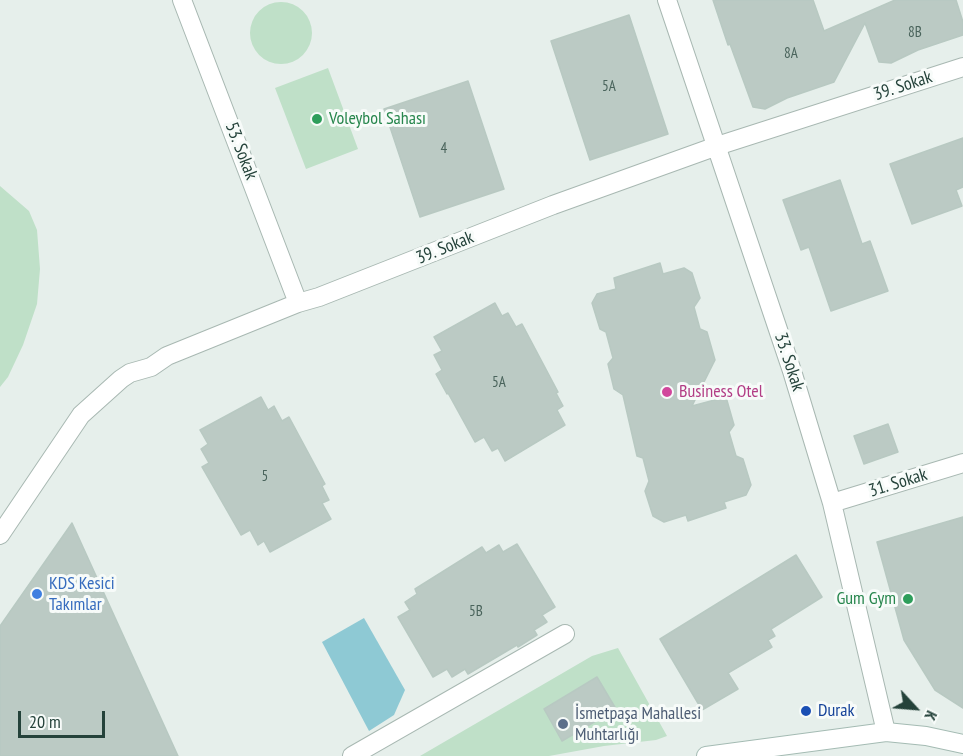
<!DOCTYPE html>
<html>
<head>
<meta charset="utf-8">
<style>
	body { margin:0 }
	#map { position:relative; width:963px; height:756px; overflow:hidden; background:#e6efeb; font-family:"PT Sans Narrow",sans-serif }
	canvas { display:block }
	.north { position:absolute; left:885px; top:678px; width:60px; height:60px; -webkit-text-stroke:4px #f7fbf9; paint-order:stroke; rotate:116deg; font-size:16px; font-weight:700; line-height:24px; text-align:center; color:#24423a }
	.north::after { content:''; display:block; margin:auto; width:21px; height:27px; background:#24423a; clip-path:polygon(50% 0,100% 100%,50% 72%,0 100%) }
	.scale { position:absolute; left:18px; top:711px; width:87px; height:27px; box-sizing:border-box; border:3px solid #24423a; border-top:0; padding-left:8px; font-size:18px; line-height:21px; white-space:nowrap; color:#24423a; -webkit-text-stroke:4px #f7fbf9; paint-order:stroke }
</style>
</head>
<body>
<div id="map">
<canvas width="963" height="756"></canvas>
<div class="north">K</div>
<div class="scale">20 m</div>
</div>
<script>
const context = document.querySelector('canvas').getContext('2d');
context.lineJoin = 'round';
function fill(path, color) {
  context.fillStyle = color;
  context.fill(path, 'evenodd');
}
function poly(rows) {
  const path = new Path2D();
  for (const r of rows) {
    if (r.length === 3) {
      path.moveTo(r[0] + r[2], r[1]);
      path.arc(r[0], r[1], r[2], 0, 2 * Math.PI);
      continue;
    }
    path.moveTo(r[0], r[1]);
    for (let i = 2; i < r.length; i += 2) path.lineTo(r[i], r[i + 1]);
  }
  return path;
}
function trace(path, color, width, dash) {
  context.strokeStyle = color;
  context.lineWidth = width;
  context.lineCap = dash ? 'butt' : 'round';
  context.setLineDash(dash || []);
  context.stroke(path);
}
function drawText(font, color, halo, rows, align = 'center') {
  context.font = font + ' "PT Sans Narrow",sans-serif';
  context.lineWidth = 6;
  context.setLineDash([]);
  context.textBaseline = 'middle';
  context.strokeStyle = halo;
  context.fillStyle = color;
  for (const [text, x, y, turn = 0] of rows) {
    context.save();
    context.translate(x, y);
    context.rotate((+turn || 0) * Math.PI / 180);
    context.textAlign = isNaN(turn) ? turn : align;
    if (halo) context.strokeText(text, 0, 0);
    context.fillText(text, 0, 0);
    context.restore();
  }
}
const green = poly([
	[281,33,31],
	[328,68,358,149,306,169,275,88],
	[0,186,29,211,37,230,40,269,37,304,23,345,8,377,0,387],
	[618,648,667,736,656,740,604,746,549,756,420,756,592,656]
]);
const water = poly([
	[364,618,405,690,394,715,369,731,322,642]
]);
const building = poly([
	[713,0,813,0,824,31,895,0,956,0,963,22,963,35,918,50,891,63,879,62,865,23,834,82,787,98,765,109,753,107,730,44,728,45,713,0],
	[629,15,668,134,590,160,551,41,629,15],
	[468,81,504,189,420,217,384,109,468,81],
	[963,138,963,187,956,190,962,206,912,224,890,164,963,138],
	[840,180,862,244,870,241,888,291,831,311,809,247,801,250,783,200,840,180],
	[660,263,663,274,684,268,692,273,700,298,694,307,700,329,707,332,715,360,692,406,726,397,734,425,729,432,736,456,743,459,751,485,746,495,724,502,726,508,688,521,686,515,664,522,653,516,645,491,649,481,643,458,637,456,623,395,614,389,608,364,613,358,606,332,600,329,592,303,597,294,616,289,614,278,660,263],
	[495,303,502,316,508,313,516,327,522,324,558,392,556,393,563,406,557,410,565,425,505,461,498,448,492,451,484,437,475,442,448,393,447,394,436,374,442,370,434,355,442,351,434,337,495,303],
	[261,397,268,410,274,406,282,421,289,417,325,484,322,486,329,500,322,503,331,519,270,552,264,541,258,545,250,530,241,535,202,467,209,463,201,449,208,444,200,430,261,397],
	[888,424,898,452,864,464,854,436,888,424],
	[963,517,963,708,935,690,904,640,877,542,963,517],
	[72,523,178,756,0,756,0,626,72,523],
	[517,544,555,607,542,615,547,622,534,630,537,635,518,647,517,645,468,674,465,669,452,677,447,669,433,677,398,617,410,610,405,602,417,594,415,589,482,547,486,553,499,545,503,552,517,544],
	[796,555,822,597,771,629,775,636,768,640,772,647,728,673,738,689,702,710,660,639,796,555],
	[597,677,616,709,562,741,544,709,597,677]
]);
const street = poly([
	[182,0,298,303],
	[667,0,792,371,832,503,886,732],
	[832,503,963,463],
	[0,535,81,415,121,379,130,373,151,367,167,356,298,303,319,297,553,205,717,146,963,67],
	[352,756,565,634]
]);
const secondary = poly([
	[706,756,886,732,926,736,963,744]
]);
const markers = [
	[317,119,6,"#2e9e5b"],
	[667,392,6,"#d1479c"],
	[37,594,6,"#3f7fe0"],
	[908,599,6,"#2e9e5b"],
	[806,711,6,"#1a4fb4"],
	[563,724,6,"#5c6f8a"]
];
const numberNames = [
	["8B",915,33],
	["8A",791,54],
	["5A",609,87],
	["4",444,149],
	["5A",499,383],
	["5",265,477],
	["5B",476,612]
];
const streetNames = [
	["39. Sokak",903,86,-18],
	["53. Sokak",241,151,69],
	["39. Sokak",445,248,-22],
	["33. Sokak",789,362,72],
	["31. Sokak",898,483,-17]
];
const leisureNames = [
	["Voleybol Sahası",329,119],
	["Gum Gym",896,599,"right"]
];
const hotelNames = [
	["Business Otel",679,392]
];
const shopNames = [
	["KDS Kesici",49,584],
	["Takımlar",49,605]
];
const transitNames = [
	["Durak",818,711]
];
const serviceNames = [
	["İsmetpaşa Mahallesi",575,714],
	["Muhtarlığı",575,735]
];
fill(green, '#bfe0c8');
fill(water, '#8ec9d4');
fill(building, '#bbcac4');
trace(building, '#b8c9c2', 1.5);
trace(street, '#a8b8b2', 20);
trace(secondary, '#a4bbb3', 20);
trace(street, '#fff', 18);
trace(secondary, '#fff', 18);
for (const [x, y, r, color] of markers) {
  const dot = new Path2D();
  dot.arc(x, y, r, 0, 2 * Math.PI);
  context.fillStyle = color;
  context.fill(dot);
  trace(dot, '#f7fbf9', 2);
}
drawText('15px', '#4a645c', null, numberNames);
drawText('18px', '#24423a', '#f7fbf9', streetNames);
drawText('18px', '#27864d', '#f7fbf9', leisureNames, 'left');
drawText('18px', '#b23c85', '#f7fbf9', hotelNames, 'left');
drawText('18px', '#366cbe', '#f7fbf9', shopNames, 'left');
drawText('18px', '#164399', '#f7fbf9', transitNames, 'left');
drawText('18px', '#4e5e75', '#f7fbf9', serviceNames, 'left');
</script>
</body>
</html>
